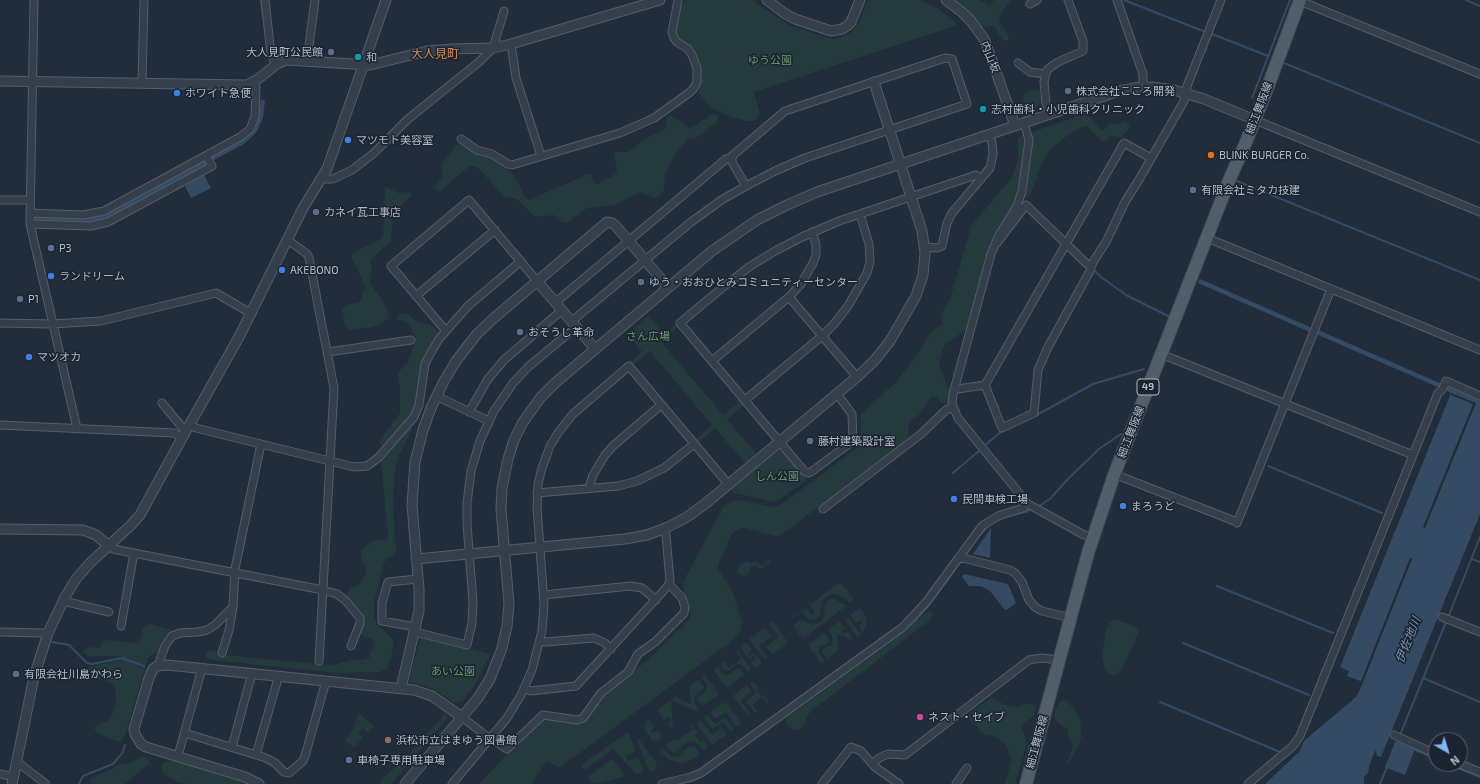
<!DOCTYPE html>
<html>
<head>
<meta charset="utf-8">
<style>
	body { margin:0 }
	#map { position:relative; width:1480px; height:784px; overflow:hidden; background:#222d3b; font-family:"Exo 2",sans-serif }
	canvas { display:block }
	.north { position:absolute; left:1428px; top:732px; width:40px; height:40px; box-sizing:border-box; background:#1b2430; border:1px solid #57606c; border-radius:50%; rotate:141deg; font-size:11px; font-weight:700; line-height:16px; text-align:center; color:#b0bac7 }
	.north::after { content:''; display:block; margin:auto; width:14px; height:18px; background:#83b5f9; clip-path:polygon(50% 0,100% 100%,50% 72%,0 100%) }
</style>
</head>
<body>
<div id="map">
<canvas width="1480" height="784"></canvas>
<div class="north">N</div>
</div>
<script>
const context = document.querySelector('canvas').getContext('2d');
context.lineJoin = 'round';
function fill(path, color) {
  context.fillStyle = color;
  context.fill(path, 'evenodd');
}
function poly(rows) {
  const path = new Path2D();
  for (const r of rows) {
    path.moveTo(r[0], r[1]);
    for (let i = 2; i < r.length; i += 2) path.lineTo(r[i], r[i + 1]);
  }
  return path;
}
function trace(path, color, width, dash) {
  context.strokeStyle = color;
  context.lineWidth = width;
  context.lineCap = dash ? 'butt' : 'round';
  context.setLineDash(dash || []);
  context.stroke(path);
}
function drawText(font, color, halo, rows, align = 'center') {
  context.font = font + ' "Exo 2","Noto Sans JP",sans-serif';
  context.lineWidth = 3;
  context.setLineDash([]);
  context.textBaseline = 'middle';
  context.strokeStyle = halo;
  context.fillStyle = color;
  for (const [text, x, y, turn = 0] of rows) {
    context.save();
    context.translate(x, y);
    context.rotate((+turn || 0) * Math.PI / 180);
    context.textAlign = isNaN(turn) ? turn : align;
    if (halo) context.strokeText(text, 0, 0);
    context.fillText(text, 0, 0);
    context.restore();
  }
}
const green = poly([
	[686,0,752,0,791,26,831,39,838,38,852,32,860,20,868,0,920,0,939,9,958,25,754,92,759,110,759,114,757,119,752,121,747,121,734,118,711,108,699,93,698,89,701,75,698,60,693,49,679,40,675,32,680,7],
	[954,0,978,0,990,6,994,0,1011,0,999,16,1000,23,1009,36,1008,41,1003,40,993,25,982,28,966,10],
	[1035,89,1041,92,1043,100,1040,106,1032,109,1027,107,1022,100,1025,93],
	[713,113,718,116,717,121,698,137,688,139,676,153,665,174,664,191,660,195,654,198,640,192,614,205,587,208,567,223,562,222,554,215,535,217,517,199,505,197,503,195,477,167,472,166,467,168,440,191,437,191,434,187,443,176,442,167,444,160,456,146,461,144,478,154,491,157,503,165,515,177,525,197,529,200,588,174,591,174,594,182,597,184,616,174,617,170,614,156,616,152,628,152,644,139,664,130,667,125,666,119,667,116,672,116,691,129],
	[1085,114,1089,116,1102,131,1112,123,1119,124,1124,121,1129,123,1129,128,1121,138,1110,136,1104,141,1100,140,1087,126,1082,127,1068,135,1051,149,1041,165,1030,196,1025,199,1024,196,1027,183,1032,132],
	[1022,135,1026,138,1024,156,1017,198,1010,212,967,329,946,344,943,348,939,363,949,391,949,398,948,402,945,404,941,403,936,397,932,397,918,416,909,422,908,436,905,441,781,535,774,536,746,528,741,528,735,531,731,535,718,565,719,571,733,592,742,623,740,632,728,644,562,766,557,767,549,761,546,762,531,784,479,784,511,750,544,717,577,723,585,721,604,695,650,658,688,621,691,616,683,588,684,580,723,507,730,502,739,500,772,507,780,505,861,445,861,414,896,382,915,358,930,333,943,324,940,316,950,299,971,226,1013,176,1018,158,1018,140,1019,137],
	[385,188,388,188,398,193,409,192,412,195,393,213,391,241,371,259,372,271,370,284,384,302,389,317,385,321,373,327,348,330,345,325,342,308,346,305,360,302,365,286,351,256,354,252,383,238],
	[401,313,408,314,417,322,432,326,437,331,438,334,426,354,422,363,414,410,411,415,386,444,381,446,379,444,380,440,400,413,400,388,398,375,401,369,407,364,416,339,409,324,405,321,398,320,397,317],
	[649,316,664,334,677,323,679,326,661,342,723,415,742,400,745,404,727,419,756,454,745,463,715,428,697,444,695,440,712,425,650,351,632,366,629,363,642,352,628,334],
	[412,427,412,430,397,459,395,471,393,506,396,550,395,554,387,559,384,563,374,602,374,616,377,625,389,635,394,642,394,646,387,669,380,672,338,673,211,660,206,658,206,653,211,650,224,655,329,665,337,664,350,660,362,660,369,658,374,643,371,639,361,635,360,633,363,624,363,618,349,599,347,594,351,587,356,586,360,584,367,572,361,556,361,550,375,540,385,540,388,537,381,461,409,428],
	[778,447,781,448,807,480,775,502,735,493,730,488],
	[772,559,770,562,761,569,754,565,750,567,748,575,745,577,742,576,737,572,740,565,747,561,752,563,756,561,758,564,762,565,766,563,767,560],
	[838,583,842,584,853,598,853,602,849,602,837,594,828,595,821,602,820,616,815,620,812,620,807,618,802,612,791,619,791,618,806,608,812,615,815,613,811,606,812,603],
	[829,599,835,599,846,606,805,637,801,637,794,628,795,624,800,620,812,625,821,622,824,617,825,604],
	[860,608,864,613,867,622,864,630,857,637,845,619,848,618,859,632,862,630,859,626,863,622,861,620,856,623,850,615],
	[930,611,932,613,932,617,929,621,811,711,808,715,803,727,798,730,793,730,789,727,786,723,787,719,790,715,896,638,924,614],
	[1114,619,1134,626,1137,628,1138,634,1122,669,1118,673,1114,676,1109,674,1105,669,1102,657,1105,634,1109,623],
	[840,621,845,628,841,632,843,634,849,632,853,640,837,634,838,651,828,658,822,652,823,649,831,645,833,642,833,638,828,630],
	[771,622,774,622,788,643,772,655,766,647,778,637,770,625],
	[150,624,170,629,172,632,164,641,159,651,148,658,125,736,120,741,116,741,97,733,94,728,98,724,107,722,111,718,116,705,115,687,110,682,90,677,86,672,87,669,89,667,121,660,123,658,121,656,88,656,84,653,84,650,89,647,99,648,103,641,105,640,136,643,140,639,142,630,144,627],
	[765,627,772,636,759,646,767,657,765,660,749,639],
	[824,633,828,637,829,641,827,644,820,646,819,649,819,653,824,660,823,663,821,663,808,645],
	[422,637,490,654,476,683,462,702,454,703,436,690,426,686,411,682,409,679,420,639],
	[746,642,752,650,748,654,749,656,754,653,761,661,761,664,756,667,754,667,751,663,755,658,754,656,749,659,741,648],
	[738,651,751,669,750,671,747,672,745,667,738,664,735,665,729,671,723,669,721,663,723,661,729,668,741,659,736,652],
	[718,666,722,673,726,675,730,674,738,668,742,670,744,675,727,688,714,671,714,669],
	[705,675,719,694,703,706,697,700,698,696,703,694,707,688,707,684,702,678],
	[698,680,702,684,704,688,694,697,694,701,698,708,698,710,696,711,671,700,673,728,671,729,667,723,671,719,669,717,664,720,657,710,675,697,691,704,689,686],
	[753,681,759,688,757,690,761,696,764,695,769,702,768,704,762,697,753,705,758,712,755,713,746,701,756,693,750,684],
	[745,686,748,686,751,692,741,701,751,714,749,717,733,696],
	[991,698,1006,705,1017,707,1030,703,1035,706,1034,715,1032,718,1025,722,1022,728,1027,743,1015,784,1005,784,1012,759,1006,745,995,736,985,735,969,718,971,712],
	[1062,700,1065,700,1073,707,1080,720,1081,728,1081,738,1078,746,1068,765,1067,764,1073,746,1068,735,1067,728,1059,724,1055,719,1055,709],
	[725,702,741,722,740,725,736,726,726,712,715,719,711,713,711,711],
	[358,713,374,726,368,733,363,728,358,733,363,738,354,748,345,740,354,728],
	[445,713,446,714,447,719,400,774,391,784,382,784,379,782,410,753],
	[708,715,715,724,725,717,734,729,730,731,723,722,712,729,704,719,705,716],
	[648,718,655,727,651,731,652,733,657,731,661,735,661,738,656,741,652,740,645,730,644,724],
	[698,721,701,721,712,734,722,727,727,734,712,745,697,724],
	[692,726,698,733,695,735,700,742,703,740,708,747,707,748,703,750,698,744,691,741,684,744,677,753,671,752,666,745,674,739,676,741,692,730,690,727],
	[628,732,636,751,626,756,628,761,638,758,643,770,641,774,636,774,613,749,586,769,582,768,582,764],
	[638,738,656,762,657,765,654,771,651,772,649,771,637,739],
	[691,746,696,748,700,754,693,759,683,763,676,762,669,760,660,751,662,748,671,757,678,757,687,747],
	[142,756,148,759,149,764,124,784,92,784,91,783,91,778,95,776,112,769,121,763,129,764],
	[612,759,623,772,625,776,623,777,595,784,590,783,588,778,590,775],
	[169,760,175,761,249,784,187,784,177,782,164,774,161,768,163,763]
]);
const water = poly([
	[261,100,265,100,263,118,256,133,244,144,212,161,210,158,241,140,252,131,258,117],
	[206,160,208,164,107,218,91,222,33,221,33,216,91,218,105,214],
	[204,175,211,188,191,198,185,186],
	[1200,279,1312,328,1310,332,1198,283],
	[1318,330,1442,384,1440,388,1316,334],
	[1447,386,1480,400,1480,514,1381,757,1377,756,1376,751,1375,751,1370,763,1368,773,1364,777,1364,784,1265,784,1300,751,1304,741,1357,696,1363,682,1347,676,1349,671,1340,667,1451,393,1445,390],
	[991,528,990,558,973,554],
	[964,574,1008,584,1016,603,1008,609,1005,610,990,591,985,588,980,586,969,586,962,577],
	[1397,741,1415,749,1405,775,1385,767,1395,742]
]);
const pier = poly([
	[1451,393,1476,403,1425,528,1423,527,1473,404,1451,395],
	[1410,558,1412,559,1363,682,1361,681]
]);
const stream = poly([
	[261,0,264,22],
	[1124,0,1203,31],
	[1466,0,1480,6],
	[1212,34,1268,56],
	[1284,63,1480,143],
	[1252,98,1290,0],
	[1237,181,1480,280],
	[1095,271,1101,277,1126,295,1168,316],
	[1035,416,1093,384,1144,369],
	[984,446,1003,430],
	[1268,466,1382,513],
	[953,473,980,450],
	[1039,506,1050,499,1067,480,1099,449,1121,434],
	[1013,515,1029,511],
	[980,535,989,525],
	[965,555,976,540],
	[1472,559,1480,562],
	[1217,586,1333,633],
	[1449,615,1480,537],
	[52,642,69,645,87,663,92,664,122,658,144,666],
	[1183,643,1309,695],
	[1423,678,1480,702],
	[816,694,895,637,914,622,930,604,960,563],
	[1160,702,1280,752],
	[1400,735,1446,622],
	[1413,749,1436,759],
	[1448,764,1480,777],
	[79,784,83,776,113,764,123,752,125,745],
	[679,784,692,781,702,776],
	[1380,784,1387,767]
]);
const minor = poly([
	[34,0,30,224,76,424,76,429],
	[265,0,271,54,276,65],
	[1117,0,1143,74,1143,87],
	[1300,1,1480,74],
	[1030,4,1037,0],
	[511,44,516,78,541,156],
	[307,61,315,0],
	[1018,63,1030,72,1045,74],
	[142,83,144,0],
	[1050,114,1046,103,1044,82,1046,73,1048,69,1058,62,1083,51,1083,41,1068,0],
	[1255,120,1480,212],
	[1024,123,1029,140,1022,191,1017,206,999,235,991,254,953,394,952,404,958,418,1028,504,1084,535,1093,538],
	[461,139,477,150,492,154,508,164,512,165,620,133,654,118,689,93,694,88,697,82,697,68,692,55,688,49,677,42,674,38,672,32,678,0],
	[322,177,326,179,333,179,352,170,374,153,408,119,479,62,493,48,504,11],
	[0,200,30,200],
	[30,213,83,215,104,211,240,137,250,129,255,117,256,87,254,81],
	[30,224,91,226,108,222,212,166,206,156],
	[1207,238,1480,350],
	[288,240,307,254,309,258,334,388,319,661],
	[997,243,1026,205,1087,264,1092,265],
	[924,247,937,248,942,246,947,223,952,213,990,168,993,154,992,143,989,134],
	[416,296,495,230],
	[789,297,857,377],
	[556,302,726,159,731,158],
	[572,321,691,222,723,199,746,186,775,171,805,158,967,104,952,59,945,58,785,111,732,156,732,162,746,186],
	[0,323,52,324,101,321,216,293,252,314],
	[446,331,391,266,469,200,537,281],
	[328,352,411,340],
	[1161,354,1413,455],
	[712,361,789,297,801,284,813,263,816,255,816,244,812,232],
	[985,385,1002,428,1034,413,1038,370,1048,347,1090,271,1093,262,1106,242,1125,202,1140,178,1184,101,1187,86,1221,0],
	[954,388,958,389,985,385,1124,143,1151,158],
	[837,394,852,414,853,441,811,472,808,473,804,471,680,323,722,288,749,267,775,251,802,237,839,221,976,175,981,179],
	[436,396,489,421],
	[745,400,822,336,835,323,848,306,867,273,870,262,869,244,860,214],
	[162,403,182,427,186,430],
	[469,412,488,379,504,360,562,310],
	[189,424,196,428,354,467,367,466,378,458,414,417,419,405,425,364,429,356,439,339,468,306,521,261],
	[0,425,174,433,182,438],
	[1114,474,1237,522],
	[591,488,590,484,593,475,605,455,613,446,661,405],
	[537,493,618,486,637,481,664,468,694,444],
	[823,509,921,434,946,410,953,407],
	[1237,523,1331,289],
	[109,546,113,549,323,590,337,594,346,601,360,618,360,623,351,646],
	[959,557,1010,570,1015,573,1022,582,1029,600,1035,607,1042,611,1071,618],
	[544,595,630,586,642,588,656,600],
	[63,601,109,612],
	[1442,617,1480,632],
	[121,626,134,553],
	[416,627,382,621,382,603,388,582,418,579],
	[0,632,42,633,47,635],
	[415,632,467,645,472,623,473,602,467,524,467,503,471,471,480,441,494,411,513,383,528,367,576,327],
	[540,641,546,642,594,638,605,643,611,649],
	[222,653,229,630,233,607,235,569,261,444],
	[161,665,160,660,165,646,172,636,180,633,198,632,207,630,215,625,233,607],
	[525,688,530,691,576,686,667,587,670,581,666,535,664,529],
	[462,717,490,739],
	[185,733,266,758,275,763,284,772,289,773,303,761,305,756,326,681],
	[1394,735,1436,754],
	[491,738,507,749,543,715,577,720,583,718,601,693,628,672,638,654,655,642,684,613,685,607,682,598,669,584],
	[232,747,252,673],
	[256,755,277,682,278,676],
	[178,756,202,668],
	[17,764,21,765,46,784],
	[872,764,879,758,888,754,905,755,1029,660,1042,658,1060,660],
	[1460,764,1480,772],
	[0,774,14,777],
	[452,784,507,718,521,695,532,670,542,631,544,604,537,507,538,484,542,468,550,446,558,433,573,414,629,366,729,485],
	[662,784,691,777,701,773,903,627,927,601,982,526,998,516,1023,508,1028,504],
	[822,784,851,747,861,751,875,767,899,784],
	[956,784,967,768],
	[1248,784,1293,746,1300,736,1438,393,1442,390,1446,381,1480,396]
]);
const tertiary = poly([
	[767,0,784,13,795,19,831,31,842,29,847,26,851,22,860,0],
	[946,0,963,13,971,21,984,39,992,60,1015,126],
	[0,81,247,85,258,79,277,64,286,60,370,65,427,51,452,49,493,48,511,44,660,0],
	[537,281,595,349],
	[0,529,83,530,96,535,109,546],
	[416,559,625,539,647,535,668,527,687,517,705,504,857,377,874,361,890,341,916,296,923,275,925,253,922,231,874,82],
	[401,688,419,611,419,589,412,505,415,462,423,430,431,408,444,381,456,361,477,334,494,318,607,222,612,223,615,225,668,287],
	[12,784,34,677,48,633,65,597,76,579,90,563,131,525,140,515,182,438,239,337,303,208,327,169,386,0],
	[259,784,245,777,146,747,141,744,135,734,134,729,149,678,153,669,157,666,167,665,414,690,432,696,462,717],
	[405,784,478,698,490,679,502,648,507,626,509,604,501,509,502,488,508,459,514,440,523,422,541,397,555,383,712,251,757,220,787,205,817,192,1119,91,1141,87,1152,87,1174,90,1204,99,1255,120]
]);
const primary = poly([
	[1026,784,1088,553,1114,475,1230,178,1244,147,1267,89,1300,0]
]);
const markers = [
	[331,52,4,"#5c6f8a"],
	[358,57,4,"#0f9aa8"],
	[1068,91,4,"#5c6f8a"],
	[177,93,4,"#3f7fe0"],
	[983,109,4,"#0f9aa8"],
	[348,140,4,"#3f7fe0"],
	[1211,155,4,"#e8710a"],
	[1193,190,4,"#5c6f8a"],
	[316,212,4,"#5c6f8a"],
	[51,248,4,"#5c6f8a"],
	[282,270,4,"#3f7fe0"],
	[51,276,4,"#3f7fe0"],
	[641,282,4,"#5c6f8a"],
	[20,299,4,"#5c6f8a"],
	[520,332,4,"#5c6f8a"],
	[29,357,4,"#3f7fe0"],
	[810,441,4,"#5c6f8a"],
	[954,499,4,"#3f7fe0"],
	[1123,506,4,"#3f7fe0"],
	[16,674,4,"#5c6f8a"],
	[920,717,4,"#d1479c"],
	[388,740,4,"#8d6e63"],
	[349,760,4,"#5c6f8a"]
];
const shields = [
	[1148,387,22]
];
const shieldNames = [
	["49",1148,387]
];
const poiNames = [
	["大人見町公民館",323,52,"right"],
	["和",366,57],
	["株式会社こころ開発",1076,91],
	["ホワイト急便",185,93],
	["志村歯科・小児歯科クリニック",991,109],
	["マツモト美容室",356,140],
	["BLINK BURGER Co.",1219,155],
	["有限会社ミタカ技建",1201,190],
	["カネイ瓦工事店",324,212],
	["P3",59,248],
	["AKEBONO",290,270],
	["ランドリーム",59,276],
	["ゆう・おおひとみコミュニティーセンター",649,282],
	["P1",28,299],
	["おそうじ革命",528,332],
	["マツオカ",37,357],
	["藤村建築設計室",818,441],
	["民間車検工場",962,499],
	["まろうど",1131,506],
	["有限会社川島かわら",24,674],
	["ネスト・セイブ",928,717],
	["浜松市立はまゆう図書館",396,740],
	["車椅子専用駐車場",357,760]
];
const streetNames = [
	["内山坂",990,57,68],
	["細江舞阪線",1259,108,-69],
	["細江舞阪線",1131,432,-69],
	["細江舞阪線",1037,742,-75]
];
const parkNames = [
	["ゆう公園",770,60],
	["さん広場",648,336],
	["しん公園",777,476],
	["あい公園",453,671]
];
const neighbourhoodNames = [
	["大人見町",435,54]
];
const waterNames = [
	["伊佐地川",1408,640,-68]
];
fill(green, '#243a3c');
fill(water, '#354a63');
fill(pier, '#222d3b');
trace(stream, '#354a63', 2);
trace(minor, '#535d69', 9);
trace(tertiary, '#535d69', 11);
trace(primary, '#3f4854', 14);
trace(minor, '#353f4b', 7);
trace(tertiary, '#353f4b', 9);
trace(primary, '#535e6b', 12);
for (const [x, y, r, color] of markers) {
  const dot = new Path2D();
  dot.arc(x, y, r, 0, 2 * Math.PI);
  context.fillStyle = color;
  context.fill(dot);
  trace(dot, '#1b2430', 1.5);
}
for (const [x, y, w] of shields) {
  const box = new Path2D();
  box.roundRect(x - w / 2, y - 8, w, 16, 3);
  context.fillStyle = '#1b2430';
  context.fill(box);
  trace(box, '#b0bac7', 1);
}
drawText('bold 10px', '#b0bac7', null, shieldNames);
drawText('11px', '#b0bac7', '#1b2430', poiNames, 'left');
drawText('11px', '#b0bac7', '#1b2430', streetNames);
drawText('11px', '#679870', '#1b2430', parkNames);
drawText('12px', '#d68d5d', '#1b2430', neighbourhoodNames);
drawText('italic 12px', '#7892b0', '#1b2430', waterNames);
</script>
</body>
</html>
